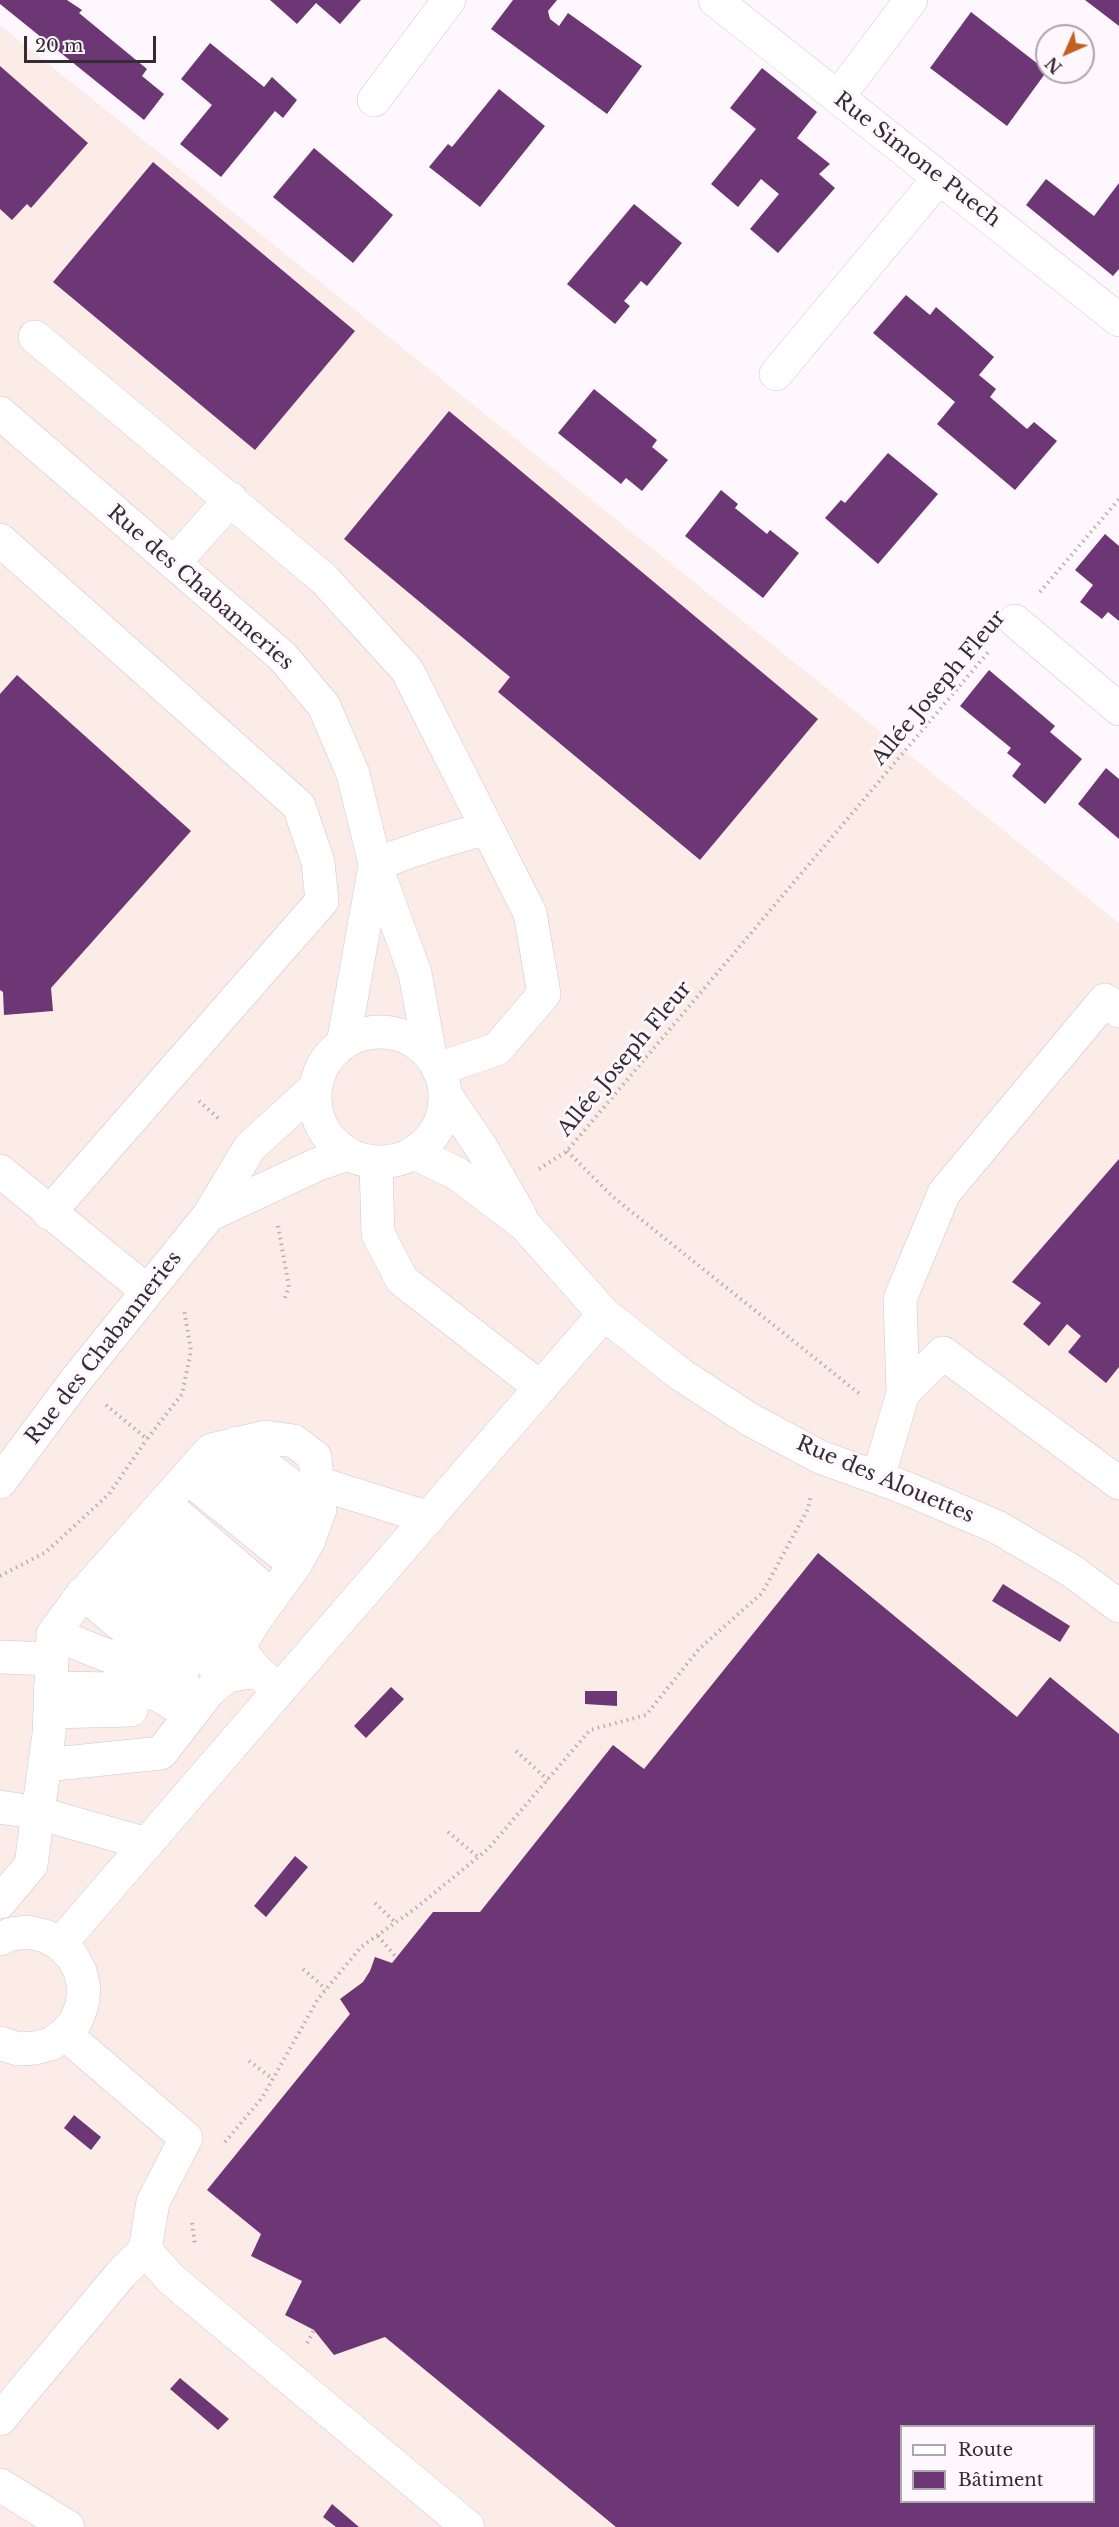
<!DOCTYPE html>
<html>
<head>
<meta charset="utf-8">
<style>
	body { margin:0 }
	#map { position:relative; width:1119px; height:2527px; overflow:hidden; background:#fef7fe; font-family:"Libre Baskerville",serif }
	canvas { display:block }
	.legend { position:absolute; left:900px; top:2425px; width:195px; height:78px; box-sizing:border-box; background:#fef7fe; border:2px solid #aca6ad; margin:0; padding:8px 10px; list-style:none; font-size:18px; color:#322c33 }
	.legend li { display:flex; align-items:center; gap:12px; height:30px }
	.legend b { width:30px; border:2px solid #aca6ad }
	.north { position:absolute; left:1035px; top:24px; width:60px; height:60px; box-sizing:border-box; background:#fef7fe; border:2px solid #aca6ad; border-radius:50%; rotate:225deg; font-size:16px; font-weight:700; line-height:24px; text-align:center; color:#322c33 }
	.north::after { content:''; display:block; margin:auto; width:21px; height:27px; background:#c26024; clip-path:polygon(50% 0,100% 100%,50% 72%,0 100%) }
	.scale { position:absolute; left:24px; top:36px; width:132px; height:27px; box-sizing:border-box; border:3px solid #322c33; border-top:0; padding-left:8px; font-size:18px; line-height:21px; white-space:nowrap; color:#322c33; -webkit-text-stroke:4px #fef7fe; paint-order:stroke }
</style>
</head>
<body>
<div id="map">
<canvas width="1119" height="2527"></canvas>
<ul class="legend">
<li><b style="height:8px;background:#fff"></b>Route</li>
<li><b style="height:16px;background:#6d3674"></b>Bâtiment</li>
</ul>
<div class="north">N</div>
<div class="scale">20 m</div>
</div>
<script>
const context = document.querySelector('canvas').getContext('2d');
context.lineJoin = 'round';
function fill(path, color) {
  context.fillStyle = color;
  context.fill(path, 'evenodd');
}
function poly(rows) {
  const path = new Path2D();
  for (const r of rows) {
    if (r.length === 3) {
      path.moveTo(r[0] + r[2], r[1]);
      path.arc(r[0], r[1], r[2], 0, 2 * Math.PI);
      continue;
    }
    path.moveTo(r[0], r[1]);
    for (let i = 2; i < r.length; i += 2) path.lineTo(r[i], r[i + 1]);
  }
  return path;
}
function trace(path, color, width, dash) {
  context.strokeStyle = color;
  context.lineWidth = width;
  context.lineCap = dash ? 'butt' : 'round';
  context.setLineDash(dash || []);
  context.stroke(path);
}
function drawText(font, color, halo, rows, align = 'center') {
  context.font = font + ' "Libre Baskerville",serif';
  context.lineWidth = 6;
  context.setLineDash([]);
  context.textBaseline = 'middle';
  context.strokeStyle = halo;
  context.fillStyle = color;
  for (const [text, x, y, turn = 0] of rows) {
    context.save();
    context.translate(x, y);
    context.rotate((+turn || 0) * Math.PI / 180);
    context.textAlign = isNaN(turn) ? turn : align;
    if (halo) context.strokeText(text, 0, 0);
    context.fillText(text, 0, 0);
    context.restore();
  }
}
const commercial = poly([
	[0,25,1119,923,1119,2527,0,2527],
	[902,2426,1094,2426,1094,2502,902,2502]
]);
const building = poly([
	[0,0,67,0,82,10,79,13,147,69,142,76,164,94,144,120,0,4],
	[270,0,361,0,340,24,316,3,297,24],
	[513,0,557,0,548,11,550,19,559,26,568,13,642,66,607,114,491,29],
	[1085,0,1119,0,1119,26],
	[971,12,1047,71,1007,126,930,68],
	[210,43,264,87,272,77,297,100,283,118,275,111,221,177,180,144,212,105,181,79],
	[0,66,88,143,31,208,27,204,12,220,0,209],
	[762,68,817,112,797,138,830,164,819,174,835,188,778,253,750,229,779,194,761,179,738,207,711,184,756,129,730,108],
	[499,89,545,126,480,207,429,167,448,144,452,147],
	[314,148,393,215,353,263,273,197],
	[153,162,355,331,255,450,53,282],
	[1046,179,1094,216,1119,183,1119,269,1113,276,1026,205],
	[634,204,682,243,647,286,641,281,624,301,630,306,615,324,567,284],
	[906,295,930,315,936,307,994,357,979,375,996,389,990,397,1027,429,1034,422,1057,441,1015,490,937,424,955,402,873,333],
	[594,389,657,440,652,447,668,460,642,491,626,478,621,484,558,433],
	[449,411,818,719,700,860,498,692,510,677,344,539],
	[888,453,938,494,878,564,825,518,841,500,845,503],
	[721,490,738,504,735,508,767,534,770,530,799,553,763,598,685,536],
	[1105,534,1119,546,1119,621,1108,612,1102,619,1080,602,1093,585,1075,570],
	[989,670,1055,726,1050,732,1082,759,1045,804,1012,776,1021,764,1007,753,1011,748,960,706],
	[17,675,191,831,51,988,53,1011,4,1015,3,992,0,990,0,694],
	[1106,768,1119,779,1119,839,1078,804],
	[1119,1159,1119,1367,1106,1383,1068,1352,1081,1336,1067,1324,1049,1346,1023,1324,1041,1303,1012,1282],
	[818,1553,1017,1717,1050,1677,1119,1734,1119,2527,616,2527,385,2337,334,2355,314,2330,285,2315,302,2281,251,2256,261,2234,207,2190,350,2014,340,1999,363,1982,370,1971,375,1957,392,1963,433,1912,480,1912,613,1745,644,1769],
	[902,2426,1094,2426,1094,2502,902,2502],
	[1003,1584,1070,1626,1060,1642,992,1601],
	[391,1687,404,1699,366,1738,354,1726],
	[585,1691,617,1691,617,1706,585,1704],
	[295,1856,308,1867,266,1917,254,1906],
	[74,2115,101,2137,91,2150,64,2128],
	[180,2378,229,2419,218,2430,170,2389],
	[332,2504,359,2527,336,2527,323,2517]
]);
const path = poly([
	[1040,592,1119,499],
	[199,1101,220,1120],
	[567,1151,613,1197,861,1395],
	[539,1169,567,1151,990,650],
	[278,1226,289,1287,284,1300],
	[106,1405,147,1439,182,1394,191,1351,184,1309],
	[0,1576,46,1552,109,1494,147,1439],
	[516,1751,548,1780],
	[448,1832,478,1857],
	[375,1903,396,1923],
	[378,1936,396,1957],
	[303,1969,326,1989],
	[249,2061,273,2079],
	[225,2142,262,2098,318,1999,361,1947,416,1908,488,1849,590,1730,646,1715,699,1649,762,1593,808,1509,811,1495],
	[192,2223,195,2245],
	[307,2343,314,2330]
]);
const minor = poly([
	[715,0,1119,320],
	[838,97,911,0],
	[374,100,449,0],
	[35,337,324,579,407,670,530,913,544,994,497,1049,438,1069],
	[776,374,939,178],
	[0,413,283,657,324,706,353,774,375,864,415,973,430,1055],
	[0,540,299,806,318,862,322,901,49,1213],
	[174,563,231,499],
	[1015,621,1119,709],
	[375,864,435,843,487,828],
	[380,1097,65],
	[343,1044,375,866],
	[445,1094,481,1147,520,1215],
	[414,1153,456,1173,525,1225,604,1314,680,1374,749,1419,820,1457,903,1487,997,1527,1072,1571,1119,1606],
	[376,1163,378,1234,402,1280,541,1388],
	[0,1171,147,1291],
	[209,1215,316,1165,348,1154],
	[903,1393,900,1299,944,1193,1105,1000,1119,1011],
	[237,1443,320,1509],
	[206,1456,309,1540],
	[187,1477,295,1565],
	[878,1478,903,1393,943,1353,1119,1483],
	[0,1482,76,1380,209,1215,250,1147,316,1087],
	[318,1483,429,1518],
	[164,1503,272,1596],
	[143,1526,255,1620],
	[122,1550,238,1648],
	[102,1572,227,1676],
	[83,1593,166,1663,182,1674],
	[53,1634,149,1672,198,1704],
	[0,1657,51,1659],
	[50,1688,120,1689,157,1694,173,1704],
	[50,1712,131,1710],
	[45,1765,161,1753,209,1691,227,1676,257,1671],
	[0,1807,38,1813,49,1734,53,1634,78,1600,211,1450,265,1437,294,1441,315,1457,320,1509,309,1540,295,1565,255,1620,238,1648,257,1671,279,1691],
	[0,1902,31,1865,38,1813,147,1844],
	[0,1939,11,1934,28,1932,45,1936,60,1944,72,1956,80,1971,84,1988,82,2005,76,2021,65,2034,51,2044,35,2048,18,2049,0,2043],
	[60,1944,604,1314],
	[65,2034,186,2138,153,2202,145,2250,171,2279,468,2527],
	[0,2419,121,2274,145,2250],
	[0,2485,68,2527]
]);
const streetNames = [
	["Rue Simone Puech",917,160,38],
	["Rue des Chabanneries",200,588,41],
	["Allée Joseph Fleur",939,688,-50],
	["Allée Joseph Fleur",625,1059,-50],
	["Rue des Chabanneries",104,1348,-52],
	["Rue des Alouettes",885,1480,23]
];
fill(commercial, '#fbece8');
fill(building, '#6d3674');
trace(minor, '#d4c4d6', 34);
trace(path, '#b5aeb5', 4, [1.5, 4.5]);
trace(minor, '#fff', 33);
drawText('21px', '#322c33', '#fef7fe', streetNames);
</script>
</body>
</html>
